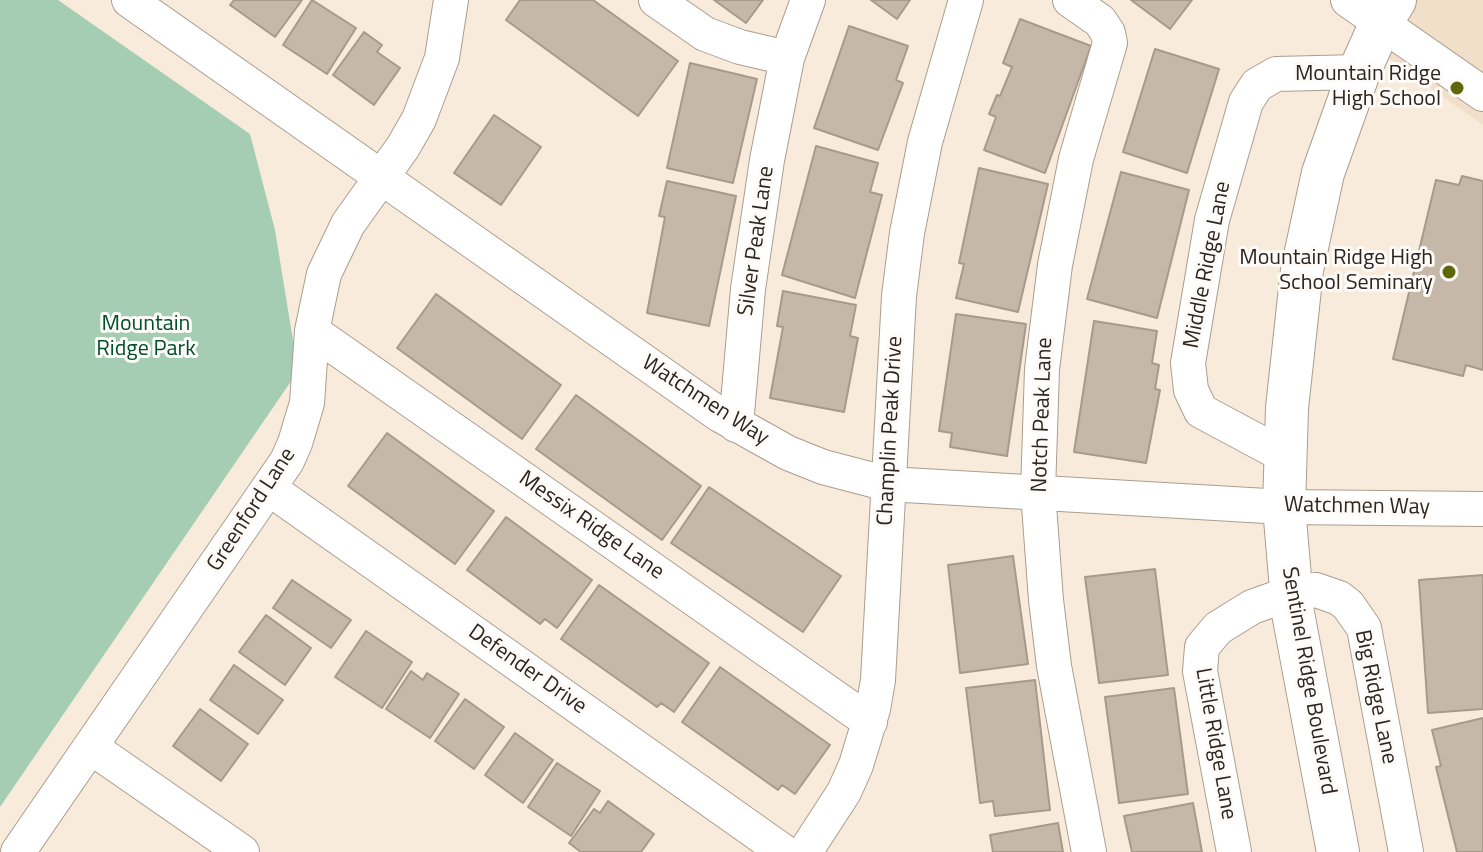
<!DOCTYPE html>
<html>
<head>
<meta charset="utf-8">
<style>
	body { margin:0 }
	canvas { display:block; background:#f8ebdb }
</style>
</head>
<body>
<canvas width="1483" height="852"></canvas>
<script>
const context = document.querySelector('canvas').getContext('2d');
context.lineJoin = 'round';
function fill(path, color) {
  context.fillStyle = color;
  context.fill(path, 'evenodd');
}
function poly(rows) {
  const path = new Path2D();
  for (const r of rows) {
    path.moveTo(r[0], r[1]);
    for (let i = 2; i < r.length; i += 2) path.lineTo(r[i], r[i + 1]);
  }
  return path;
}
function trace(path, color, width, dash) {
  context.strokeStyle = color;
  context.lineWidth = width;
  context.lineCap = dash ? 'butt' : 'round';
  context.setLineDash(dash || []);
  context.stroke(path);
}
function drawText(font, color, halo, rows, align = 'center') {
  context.font = font + ' "Titillium Web",sans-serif';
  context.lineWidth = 6;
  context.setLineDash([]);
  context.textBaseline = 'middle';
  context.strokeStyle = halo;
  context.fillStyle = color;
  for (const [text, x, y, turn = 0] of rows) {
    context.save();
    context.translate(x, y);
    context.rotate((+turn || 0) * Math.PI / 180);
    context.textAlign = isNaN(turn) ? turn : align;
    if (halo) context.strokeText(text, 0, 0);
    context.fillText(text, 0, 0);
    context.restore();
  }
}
const built = poly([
	[1413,0,1483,0,1483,125,1377,50]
]);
const green = poly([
	[0,0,58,0,250,134,275,230,298,371,0,807]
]);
const building = poly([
	[234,0,302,0,275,37,230,5,234,0],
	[312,0,356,28,327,74,283,45,312,0],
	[520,0,593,0,678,61,638,116,506,20,520,0],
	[714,0,763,0,746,23,714,0],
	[871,0,910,0,897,19,871,0],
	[1131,0,1192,0,1170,29,1131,0],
	[1020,19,1091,46,1045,173,984,150,996,117,989,114,997,95,1000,96,1012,67,1003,63,1020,19],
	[849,26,908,46,896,80,903,83,878,150,814,128,849,26],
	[364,32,382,45,377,52,400,68,374,105,333,75,364,32],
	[1155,49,1219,69,1187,173,1123,152,1155,49],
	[690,63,757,79,733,183,667,168,690,63],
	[494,115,541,147,501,205,454,173,494,115],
	[816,146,878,163,870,192,882,195,855,298,782,275,816,146],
	[979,168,1048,184,1018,312,956,298,964,264,959,263,979,168],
	[1121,172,1189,190,1157,318,1087,299,1121,172],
	[1462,176,1483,181,1483,370,1466,365,1463,376,1393,359,1436,180,1459,185,1462,176],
	[667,181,736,196,709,326,647,313,665,217,659,216,667,181],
	[783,291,856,305,850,336,858,338,844,412,770,398,783,327,777,326,783,291],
	[436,294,561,385,522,439,397,348,436,294],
	[956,314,1026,324,1007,456,950,447,952,433,939,431,956,314],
	[1094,321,1157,331,1152,363,1159,365,1155,389,1160,390,1146,463,1074,452,1094,321],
	[576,395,701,486,662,540,536,449,576,395],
	[387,433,494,511,455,564,348,486,387,433],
	[709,487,841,576,803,632,671,543,709,487],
	[506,517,592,580,557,628,545,619,540,624,467,570,506,517],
	[1013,556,1028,664,960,673,948,565,1013,556],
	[1155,569,1168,675,1099,683,1085,577,1155,569],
	[1483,575,1483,709,1428,713,1419,580,1483,575],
	[292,580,351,620,331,648,273,608,292,580],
	[599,585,709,663,674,712,661,703,657,707,561,639,599,585],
	[266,615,311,648,285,685,239,652,266,615],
	[366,631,412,662,382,708,335,677,366,631],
	[234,665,283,700,258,734,210,700,234,665],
	[720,667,830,745,795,794,782,785,778,790,682,722,720,667],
	[411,671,423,680,427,673,459,694,430,738,386,709,411,671],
	[1035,680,1050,810,995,816,993,801,980,803,966,688,1035,680],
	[1174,688,1188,794,1119,803,1105,697,1174,688],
	[465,699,504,727,474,769,435,741,465,699],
	[200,709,248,744,221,781,173,746,200,709],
	[1483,718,1483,852,1457,852,1436,767,1441,766,1432,730,1483,718],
	[515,733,553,760,523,803,485,775,515,733],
	[557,763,600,791,571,836,528,807,557,763],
	[608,801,654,834,641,852,581,852,569,843,594,809,600,813,608,801],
	[1193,803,1202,852,1132,852,1124,816,1193,803],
	[1058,823,1063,852,993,852,990,835,1058,823]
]);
const minor = poly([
	[129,0,720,415,788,453,823,467,888,484,1284,507,1483,509],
	[656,0,705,34,740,47,787,58],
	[1070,0,1100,21,1108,33,1110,43,1076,159,1055,265,1042,369,1038,492,1046,600,1054,666,1089,852],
	[1348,0,1483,94],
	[312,331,870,722],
	[736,425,748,289,767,160,787,58,808,0],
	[1285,456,1201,411,1191,390,1188,363,1212,220,1246,102,1257,85,1276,74,1359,72],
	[270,489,784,852],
	[92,748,242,852],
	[18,852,287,461,295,443,307,403,312,331,324,274,348,224,403,147,419,119,442,58,451,0],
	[805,852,844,792,856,765,873,709,878,680,899,296,907,233,925,142,966,0],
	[1234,852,1200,671,1202,647,1218,628,1252,607,1291,593,1316,590,1339,598,1348,605,1364,628,1406,852]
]);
const major = poly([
	[1338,852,1293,613,1284,507,1287,408,1302,270,1323,173,1359,72,1381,23,1395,0]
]);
const markers = [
	[1457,88,8,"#5e680b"],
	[1449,272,8,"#5e680b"]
];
const poiNames = [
	["Mountain Ridge",1441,75],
	["High School",1441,100],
	["Mountain Ridge High",1433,259],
	["School Seminary",1433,284]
];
const streetNames = [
	["Silver Peak Lane",757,241,-82],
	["Middle Ridge Lane",1208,265,-79],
	["Watchmen Way",705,401,33],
	["Notch Peak Lane",1043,415,-88],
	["Champlin Peak Drive",891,431,-87],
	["Watchmen Way",1357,507,1],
	["Greenford Lane",252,510,-57],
	["Messix Ridge Lane",591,526,35],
	["Defender Drive",527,670,35],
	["Sentinel Ridge Boulevard",1308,681,80],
	["Big Ridge Lane",1375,697,78],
	["Little Ridge Lane",1215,744,80]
];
const parkNames = [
	["Mountain",146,325],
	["Ridge Park",146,350]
];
fill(built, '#f1dfc9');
fill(green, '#a5cdb4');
fill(building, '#c5b8a9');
trace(building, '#a79a8c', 2);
trace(minor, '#aa9e8f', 36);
trace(major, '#aa9e8f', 44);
trace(minor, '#fff', 34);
trace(major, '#fff', 42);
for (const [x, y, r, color] of markers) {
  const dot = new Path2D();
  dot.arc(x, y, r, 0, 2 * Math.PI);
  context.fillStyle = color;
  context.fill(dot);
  trace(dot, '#fdfaf7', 3);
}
drawText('22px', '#2b2621', '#fdfaf7', poiNames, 'right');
drawText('22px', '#2b2621', '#fdfaf7', streetNames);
drawText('22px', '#004f2d', '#fdfaf7', parkNames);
</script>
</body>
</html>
